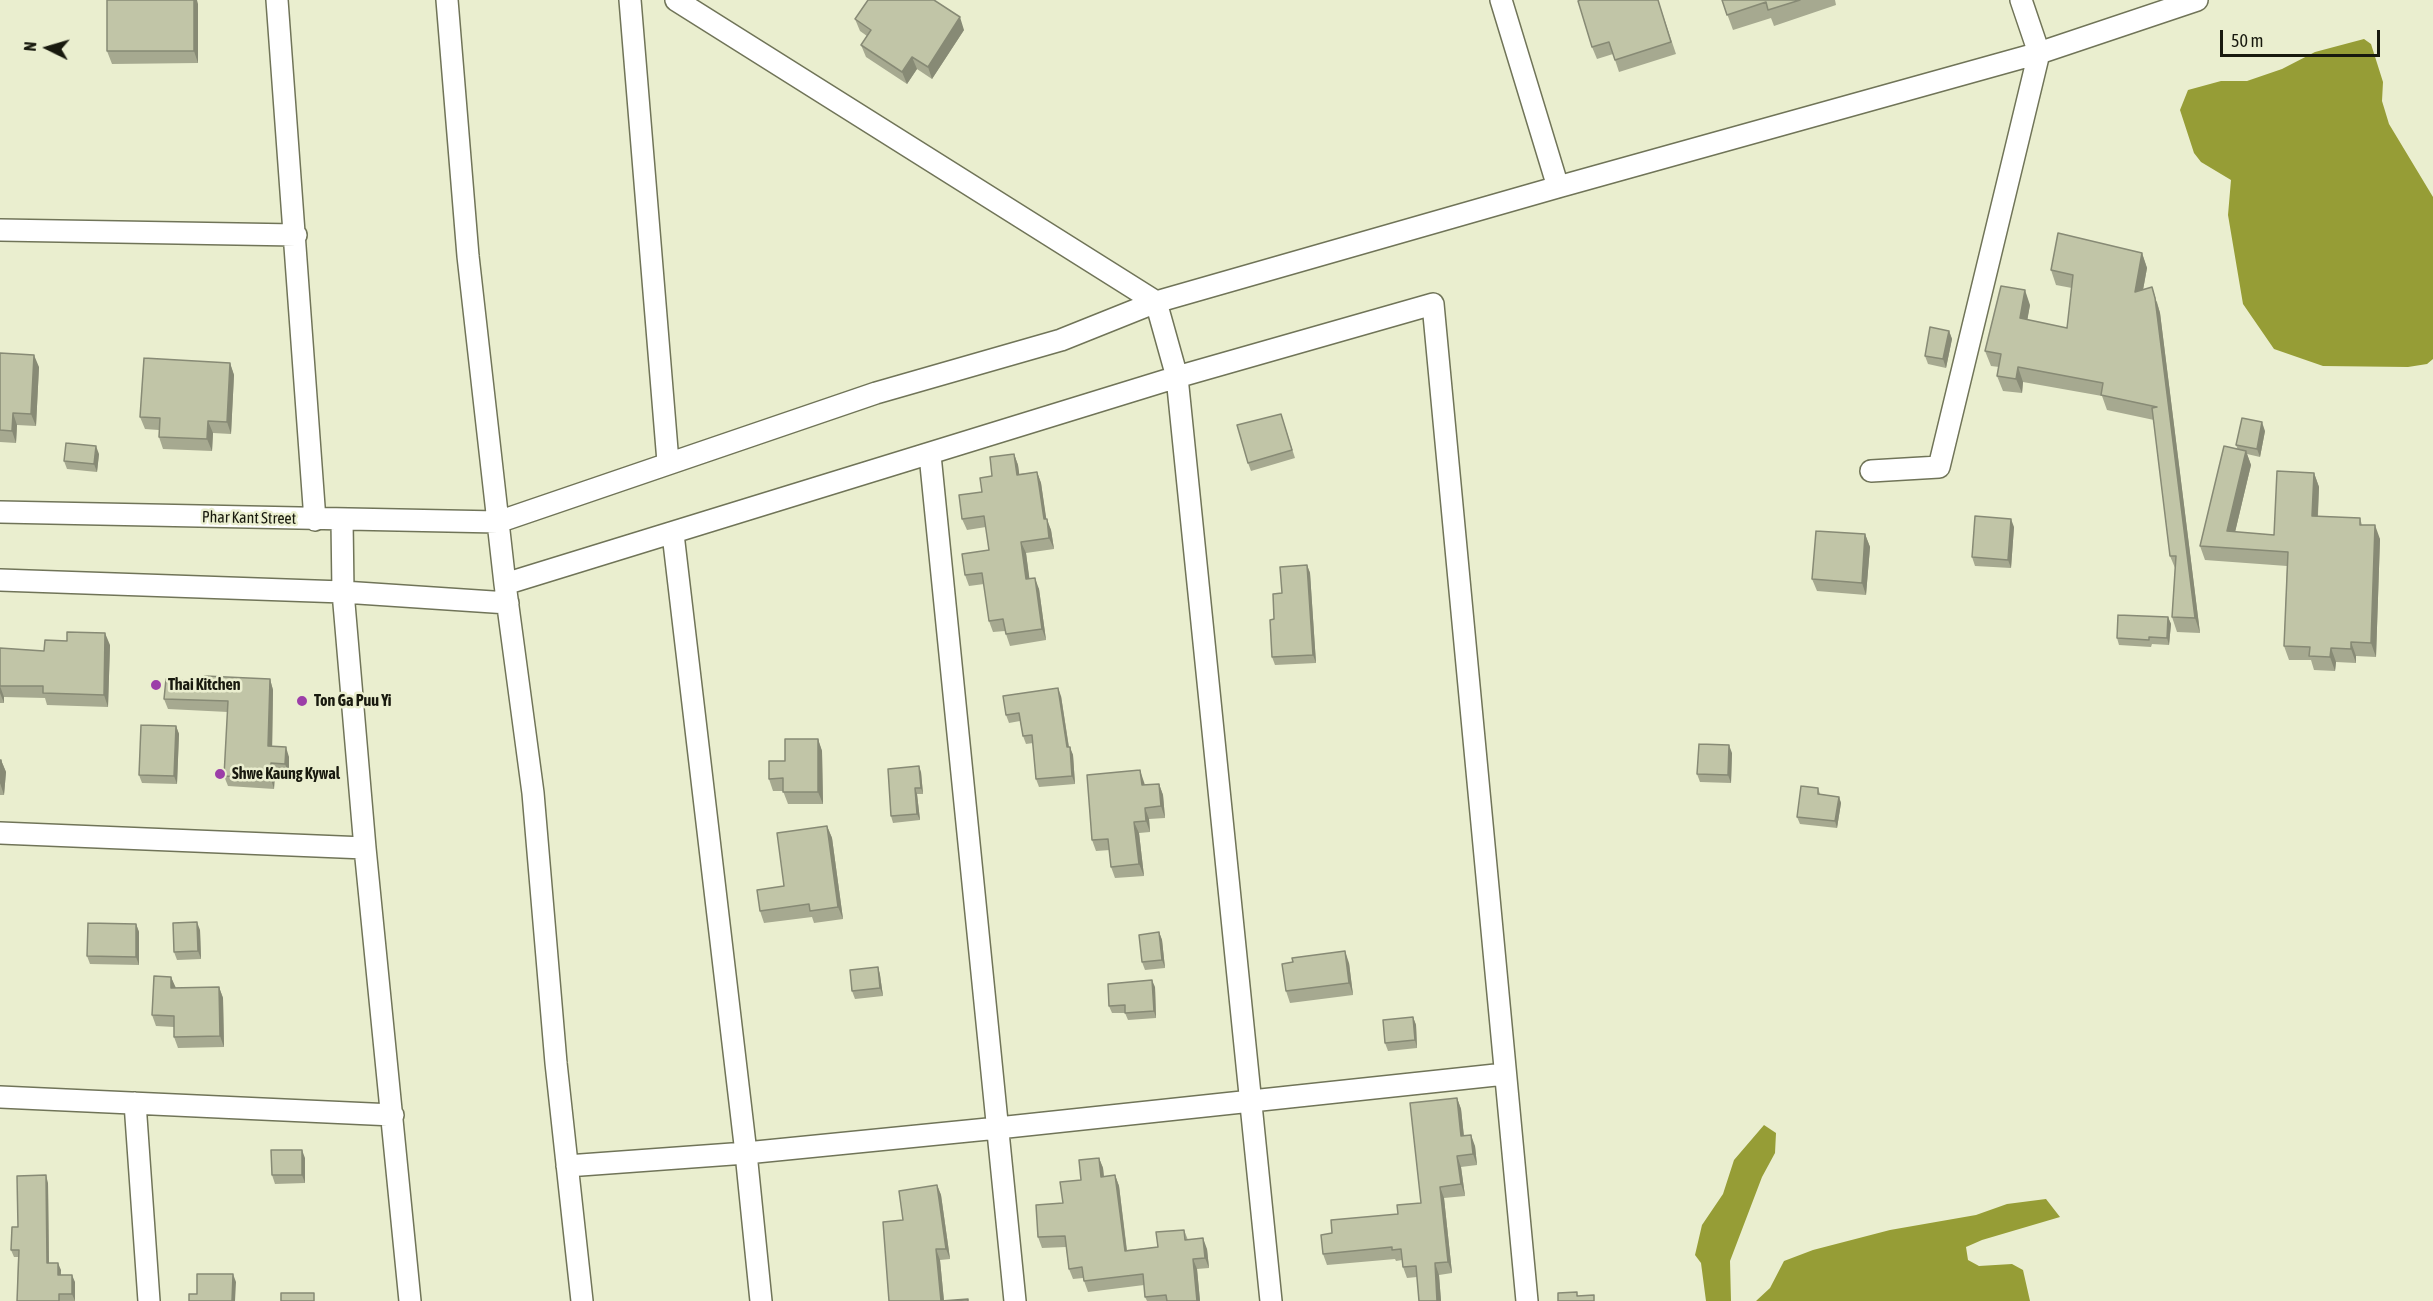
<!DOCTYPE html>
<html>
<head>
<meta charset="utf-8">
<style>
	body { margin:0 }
	#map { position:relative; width:2433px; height:1301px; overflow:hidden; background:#eaeecf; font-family:"Asap Condensed",sans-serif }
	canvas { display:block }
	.north { position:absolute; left:18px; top:18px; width:60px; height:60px; -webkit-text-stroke:4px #eaeecf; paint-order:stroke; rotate:275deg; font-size:16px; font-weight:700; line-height:24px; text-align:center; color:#18190e }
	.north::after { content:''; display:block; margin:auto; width:21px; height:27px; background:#18190e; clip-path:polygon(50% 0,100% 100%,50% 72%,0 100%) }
	.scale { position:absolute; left:2220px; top:30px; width:160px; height:27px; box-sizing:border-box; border:3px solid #18190e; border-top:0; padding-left:8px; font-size:18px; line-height:21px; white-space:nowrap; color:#18190e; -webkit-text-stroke:4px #eaeecf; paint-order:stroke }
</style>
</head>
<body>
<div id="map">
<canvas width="2433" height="1301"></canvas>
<div class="north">N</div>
<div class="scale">50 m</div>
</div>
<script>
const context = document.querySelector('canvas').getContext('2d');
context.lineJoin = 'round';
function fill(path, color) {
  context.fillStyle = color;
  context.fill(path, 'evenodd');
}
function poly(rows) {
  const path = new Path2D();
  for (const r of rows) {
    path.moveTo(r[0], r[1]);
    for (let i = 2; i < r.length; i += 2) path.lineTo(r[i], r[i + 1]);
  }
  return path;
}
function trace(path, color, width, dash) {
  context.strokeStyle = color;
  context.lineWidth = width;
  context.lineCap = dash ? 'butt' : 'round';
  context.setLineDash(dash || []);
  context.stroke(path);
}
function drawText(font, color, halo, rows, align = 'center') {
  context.font = font + ' "Asap Condensed",sans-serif';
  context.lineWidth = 5;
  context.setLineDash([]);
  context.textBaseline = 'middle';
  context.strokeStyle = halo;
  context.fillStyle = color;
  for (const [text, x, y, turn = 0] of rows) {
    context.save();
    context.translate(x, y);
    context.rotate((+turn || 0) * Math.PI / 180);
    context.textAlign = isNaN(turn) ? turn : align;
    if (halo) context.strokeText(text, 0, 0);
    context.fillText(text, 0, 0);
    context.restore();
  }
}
const water = poly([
	[2364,39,2371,44,2383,82,2382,101,2389,124,2433,197,2433,359,2427,364,2408,367,2323,366,2274,349,2243,304,2228,215,2231,180,2201,162,2194,153,2180,110,2188,90,2221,81,2247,81,2282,69,2315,52],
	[1764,1125,1776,1133,1775,1153,1762,1177,1730,1261,1731,1301,1706,1301,1701,1263,1695,1255,1702,1225,1723,1194,1734,1160],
	[2046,1199,2060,1217,1982,1240,1966,1247,1968,1260,1979,1266,2012,1264,2023,1270,2030,1301,1756,1301,1770,1288,1784,1261,1813,1250,1890,1230,1976,1215,2007,1204]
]);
const minor = poly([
	[277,0,315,520],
	[447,0,468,256,505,584,533,793,556,1063,582,1301],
	[630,0,668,462],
	[676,0,1156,302,1177,377,1271,1301],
	[1501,0,1558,187],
	[0,230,296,235],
	[930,455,1015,1301],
	[1871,471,1939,467,2039,53,2021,0],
	[0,512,498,522,876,393,1061,340,1156,302,1558,187,2039,53,2197,0],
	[342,520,343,592,365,848,410,1301],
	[673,534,746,1153,761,1301],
	[0,580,343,592,508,603],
	[505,584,1177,377,1433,304,1527,1301],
	[0,833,365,848],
	[0,1097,393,1115],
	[135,1103,149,1301],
	[567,1166,746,1153,998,1128,1505,1074]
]);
const wall = poly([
	[1580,0,1658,0,1676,54,1619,72,1613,54,1597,59,1592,47],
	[1722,0,1835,0,1836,5,1774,26,1771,18,1733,30],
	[198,4,198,63,112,64,107,51],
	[855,19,964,30,932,79,917,69,907,84,866,57,861,45,867,36,860,31],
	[2142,253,2147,268,2143,290,2157,302,2160,313,2200,633,2177,632,2172,617,2175,568,2170,556,2154,420,2107,410,2102,396,2023,382,2022,393,2003,391,1997,376,1999,367,1991,366,1985,351,2030,305,2027,320,2067,328,2072,288,2056,285,2051,270],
	[1949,331,1952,339,1946,368,1928,364,1925,356],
	[0,353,39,367,36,426,17,425,16,443,0,442],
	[230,363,234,375,231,434,213,433,212,451,163,449,159,437,159,430,145,429,140,417],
	[1281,414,1295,458,1251,471,1248,463],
	[2265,431,2260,457,2247,454,2251,465,2235,532,2274,535,2314,473,2319,487,2318,516,2360,518,2362,525,2380,539,2376,657,2356,656,2356,663,2336,662,2335,671,2314,670,2311,660,2289,660,2284,646,2287,566,2205,560,2200,546,2238,450,2236,445],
	[99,454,97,472,67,469,64,461],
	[1014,454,1018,465,1019,474,1037,472,1041,483,1046,519,1051,530,1054,549,1026,553,1029,578,1039,589,1046,640,1010,646,1005,631,993,632,989,621,984,584,969,586,965,575,989,550,986,527,967,530,962,519,992,476],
	[2014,527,2011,568,1975,566,1972,557],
	[1865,534,1870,547,1866,595,1817,591,1812,579],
	[1307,565,1310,573,1316,663,1275,665,1272,657,1274,619,1282,593],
	[2168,617,2171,624,2169,645,2152,644,2151,647,2119,645,2117,638],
	[110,645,108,707,47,705,45,698,4,697,4,703,0,703,0,648,44,651],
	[270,679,273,690,272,746,289,757,289,774,275,773,274,789,228,786,224,776,228,712,168,709,164,699,205,682],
	[1061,696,1069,747,1073,755,1075,784,1039,787,1036,779,1033,743,1026,744,1023,736,1020,721,1009,723,1006,715],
	[176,726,179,734,177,784,142,783,139,775],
	[818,739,822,751,823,804,788,804,783,791,773,791,769,779,785,761],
	[1732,753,1731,783,1700,782,1697,774],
	[0,760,1,760,6,772,4,795,0,795],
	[921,772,923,794,917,794,920,820,893,823,891,816],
	[1144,782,1145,785,1159,784,1163,795,1165,818,1149,819,1150,832,1139,833,1144,876,1115,878,1111,867,1110,850,1096,851,1092,840],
	[1818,788,1820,794,1839,797,1841,803,1837,828,1800,824,1797,817],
	[827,826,832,838,843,919,814,923,812,917,764,923,760,911,784,886],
	[136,924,139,932,139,965,90,964,87,956],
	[200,930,201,959,177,960,174,952],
	[1159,932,1162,940,1165,968,1145,970,1142,962],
	[1349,963,1353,995,1290,1003,1286,991],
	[878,967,880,975,883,996,855,999,852,991],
	[171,977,175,988,219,987,223,998,224,1047,178,1048,174,1037,174,1027,156,1026,152,1015],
	[1155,987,1156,1018,1128,1020,1125,1013,1112,1013,1109,1006],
	[1413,1017,1416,1025,1417,1048,1388,1051,1385,1043],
	[1457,1098,1461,1109,1464,1136,1475,1146,1477,1165,1461,1167,1465,1196,1444,1198,1452,1273,1439,1275,1441,1301,1419,1301,1417,1277,1407,1278,1403,1267,1402,1260,1396,1261,1395,1259,1327,1265,1323,1254,1332,1233,1398,1214,1421,1203],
	[305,1158,305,1183,275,1184,272,1175],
	[1099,1158,1103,1168,1104,1177,1115,1175,1119,1186,1127,1250,1158,1247,1184,1230,1188,1240,1207,1249,1209,1268,1197,1269,1200,1301,1147,1301,1145,1297,1144,1285,1088,1292,1083,1278,1073,1279,1069,1269,1066,1247,1042,1248,1038,1237,1063,1203],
	[48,1183,49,1263,61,1270,61,1275,75,1282,75,1301,17,1301,18,1257,14,1257,11,1250,18,1227],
	[937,1185,941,1195,950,1259,940,1260,944,1301,969,1301,889,1301,903,1220]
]);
const shadedWall = poly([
	[194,0,197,0,198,4,198,63,194,51],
	[960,17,964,30,932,79,928,67],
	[912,57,917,69,907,84,902,72],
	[2142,253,2147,268,2140,306,2135,292],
	[2152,287,2160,313,2200,633,2195,618],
	[2025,290,2030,305,2025,333,2020,318],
	[1949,331,1952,339,1946,368,1943,359],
	[34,355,39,367,36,426,31,414],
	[230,363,234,375,231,434,227,422],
	[2018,367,2023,382,2022,393,2016,379],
	[13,413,17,425,16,443,12,431],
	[208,421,213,433,212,451,207,439],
	[2262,422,2265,431,2260,457,2257,449],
	[96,446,99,454,97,472,94,464],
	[2246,451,2251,465,2232,545,2227,531],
	[1014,454,1018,465,1021,486,1017,475],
	[1037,472,1041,483,1048,530,1044,519],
	[2314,473,2319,487,2317,530,2312,516],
	[1047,519,1051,530,1054,549,1049,538],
	[2011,519,2014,527,2011,568,2008,560],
	[2375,525,2380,539,2376,657,2371,643],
	[1865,534,1870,547,1866,595,1862,583],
	[1021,542,1026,553,1031,590,1026,579],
	[1307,565,1310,573,1316,663,1313,655],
	[1035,578,1039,589,1046,640,1042,629],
	[2168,617,2171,624,2169,645,2167,638],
	[105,633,110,645,108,707,104,695],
	[2351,642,2356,656,2356,663,2351,649],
	[2331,648,2336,662,2335,671,2330,657],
	[270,679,273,690,272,756,268,746],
	[0,686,4,697,4,703,0,693],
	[1058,688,1061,696,1070,755,1067,747],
	[176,726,179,734,177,784,174,776],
	[818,739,822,751,823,804,818,792],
	[1729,745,1732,753,1731,783,1728,775],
	[286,747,289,757,289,774,285,764],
	[1070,747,1073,755,1075,784,1072,776],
	[1,760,6,772,4,795,0,783],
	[271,763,275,773,274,789,271,779],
	[919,766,921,772,923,794,921,788],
	[1140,770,1144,782,1146,797,1142,785],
	[1159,784,1163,795,1165,818,1161,806],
	[915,788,917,794,920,820,917,814],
	[1839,797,1841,803,1837,828,1835,821],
	[1145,808,1149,819,1150,832,1146,821],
	[1134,822,1139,833,1144,876,1139,864],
	[827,826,832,838,843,919,838,907],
	[197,922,200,930,201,959,198,951],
	[136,924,139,932,139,965,136,957],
	[1159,932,1162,940,1165,968,1162,960],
	[1345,951,1349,963,1353,995,1349,983],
	[878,967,880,975,883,996,880,988],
	[171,977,176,988,171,988],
	[1152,980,1155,987,1156,1018,1154,1011],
	[219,987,223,998,224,1047,220,1036],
	[1413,1017,1416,1025,1417,1048,1415,1040],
	[1457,1098,1461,1109,1465,1147,1461,1136],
	[1471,1135,1475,1146,1477,1165,1473,1154],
	[302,1150,305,1158,305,1183,302,1175],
	[1457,1156,1461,1167,1465,1196,1461,1184],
	[1099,1158,1103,1168,1105,1188,1101,1177],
	[46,1175,48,1183,49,1270,47,1263],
	[1115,1175,1119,1186,1128,1261,1125,1251],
	[937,1185,941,1195,950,1259,946,1249],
	[1440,1187,1444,1198,1452,1273,1448,1262],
	[1203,1238,1207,1249,1209,1268,1205,1258],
	[936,1249,940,1260,944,1301,941,1301],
	[1193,1259,1197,1269,1200,1301,1197,1301],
	[58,1263,61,1270,60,1282,58,1275],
	[1435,1263,1439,1275,1441,1301,1437,1301],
	[233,1274,236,1282,235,1301,232,1301],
	[72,1275,75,1282,75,1301,72,1294]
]);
const building = poly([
	[107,0,194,0,194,51,107,51,107,0],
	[868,0,934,0,960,17,928,67,912,57,902,72,861,45,871,30,855,19,868,0],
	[1580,0,1658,0,1671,42,1615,60,1609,42,1592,47,1578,1,1580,0],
	[1722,0,1800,0,1768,10,1766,2,1727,15,1722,0],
	[2058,233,2142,253,2135,292,2152,287,2155,298,2195,618,2172,617,2176,556,2170,556,2152,408,2157,407,2101,395,2103,383,2018,367,2016,379,1997,376,2001,354,1985,351,2001,286,2025,290,2020,318,2067,328,2073,275,2051,270,2058,233],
	[1930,327,1949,331,1943,359,1925,356,1930,327],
	[0,353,34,355,31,414,13,413,12,431,0,430,0,353],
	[144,358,230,363,227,422,208,421,207,439,159,437,160,418,140,417,144,358],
	[1281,414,1292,450,1248,463,1237,425,1281,414],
	[2242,418,2262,422,2257,449,2236,445,2242,418],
	[66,443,96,446,94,464,64,461,66,443],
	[2224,446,2246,451,2227,531,2274,535,2277,471,2314,473,2312,516,2360,518,2360,525,2375,525,2371,643,2351,642,2351,649,2331,648,2330,657,2309,656,2310,647,2284,646,2288,552,2200,546,2224,446],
	[1014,454,1017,475,1037,472,1044,519,1047,519,1049,538,1021,542,1026,579,1035,578,1042,629,1006,634,1003,619,989,621,982,573,965,575,962,554,989,550,984,516,962,519,959,495,982,492,980,478,992,476,990,457,1014,454],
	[1975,516,2011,519,2008,560,1972,557,1975,516],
	[1816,531,1865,534,1862,583,1812,579,1816,531],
	[1307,565,1313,655,1272,657,1270,620,1274,619,1273,594,1282,593,1280,567,1307,565],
	[2118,615,2168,617,2167,638,2149,637,2149,640,2117,638,2118,615],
	[67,632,105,633,104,695,43,693,43,686,0,686,0,648,44,651,45,640,67,641,67,632],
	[205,676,270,679,268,746,286,747,285,764,271,763,271,779,224,776,228,701,164,699,166,679,205,682,205,676],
	[1058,688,1067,747,1070,747,1072,776,1036,779,1032,735,1023,736,1019,713,1006,715,1003,696,1058,688],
	[141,725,176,726,174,776,139,775,141,725],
	[785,739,818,739,818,792,783,792,783,778,769,779,769,761,785,761,785,739],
	[1699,744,1729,745,1728,775,1697,774,1699,744],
	[0,760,1,760,0,783,0,760],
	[919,766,921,788,915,788,917,814,891,816,888,769,919,766],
	[1140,770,1142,785,1159,784,1161,806,1145,808,1146,821,1134,822,1139,864,1111,867,1108,839,1092,840,1087,775,1140,770],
	[1801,786,1818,788,1818,794,1839,797,1835,821,1797,817,1801,786],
	[827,826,838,907,810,911,809,904,760,911,757,890,784,886,777,833,827,826],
	[197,922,198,951,174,952,173,923,197,922],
	[88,923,136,924,136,957,87,956,88,923],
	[1159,932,1162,960,1142,962,1139,935,1159,932],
	[1345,951,1349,983,1286,991,1282,964,1293,962,1292,958,1345,951],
	[878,967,880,988,852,991,850,970,878,967],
	[154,976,171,977,171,988,219,987,220,1036,174,1037,174,1016,152,1015,154,976],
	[1152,980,1154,1011,1125,1013,1125,1005,1109,1006,1108,984,1152,980],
	[1413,1017,1415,1040,1385,1043,1383,1020,1413,1017],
	[1457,1098,1461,1136,1471,1135,1473,1154,1457,1156,1461,1184,1440,1187,1448,1262,1435,1263,1437,1301,1419,1301,1416,1266,1403,1267,1401,1249,1392,1250,1392,1247,1323,1254,1321,1235,1332,1233,1331,1220,1398,1214,1397,1205,1421,1203,1410,1103,1457,1098],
	[271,1150,302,1150,302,1175,272,1175,271,1150],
	[1099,1158,1101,1177,1115,1175,1125,1251,1158,1247,1156,1232,1184,1230,1185,1240,1203,1238,1205,1258,1193,1259,1197,1301,1167,1301,1166,1295,1145,1297,1143,1274,1084,1281,1082,1267,1069,1269,1065,1236,1038,1237,1036,1205,1063,1203,1060,1182,1081,1180,1079,1160,1099,1158],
	[46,1175,47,1263,58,1263,58,1275,72,1275,72,1294,59,1294,59,1301,17,1301,19,1250,11,1250,12,1227,18,1227,17,1176,46,1175],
	[937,1185,946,1249,936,1249,941,1301,968,1299,968,1301,889,1301,883,1222,903,1220,899,1191,937,1185],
	[197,1274,233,1274,232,1301,189,1301,189,1294,197,1294,197,1274],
	[1577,1292,1577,1296,1594,1295,1594,1301,1558,1301,1558,1293,1577,1292],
	[281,1293,314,1293,314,1301,281,1301,281,1293]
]);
const markers = [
	[156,685,6,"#9c3ea8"],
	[302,701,6,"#9c3ea8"],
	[220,774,6,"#9c3ea8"]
];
const streetNames = [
	["Phar Kant Street",249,518,1]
];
const poiNames = [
	["Thai Kitchen",168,685],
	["Ton Ga Puu Yi",314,701],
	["Shwe Kaung Kywal",232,774]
];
fill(water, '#969d36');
trace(minor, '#707458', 24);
trace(minor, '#fff', 21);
fill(wall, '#a6a990');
fill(shadedWall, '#878a75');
fill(building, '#c1c5a7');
trace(building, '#878a75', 1.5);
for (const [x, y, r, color] of markers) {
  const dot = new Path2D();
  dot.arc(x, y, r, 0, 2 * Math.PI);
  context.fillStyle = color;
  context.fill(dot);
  trace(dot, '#eaeecf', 2);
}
drawText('16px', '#18190e', '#eaeecf', streetNames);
drawText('bold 16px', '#18190e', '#eaeecf', poiNames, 'left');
</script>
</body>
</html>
